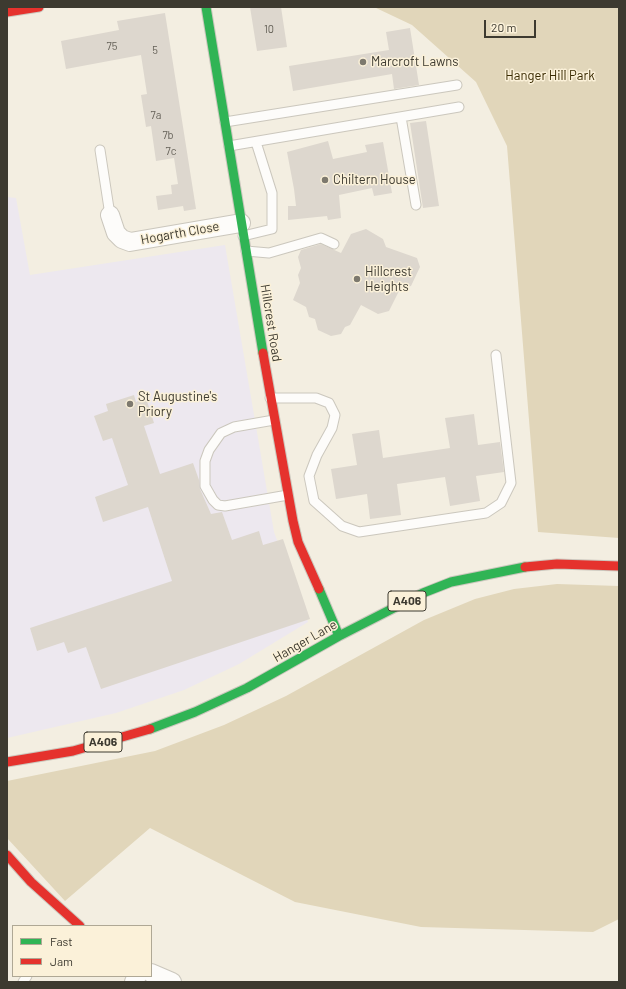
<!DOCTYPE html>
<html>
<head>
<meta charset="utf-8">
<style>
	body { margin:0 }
	#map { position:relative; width:626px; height:989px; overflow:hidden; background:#f3eee1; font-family:Barlow,sans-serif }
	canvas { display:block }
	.frame { position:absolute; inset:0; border:8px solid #3d3a30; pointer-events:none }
	.legend { position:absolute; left:12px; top:925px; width:140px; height:52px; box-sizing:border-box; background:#fbf1d9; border:1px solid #afa895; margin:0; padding:5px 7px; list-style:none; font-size:12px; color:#3d3a30 }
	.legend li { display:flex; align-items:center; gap:8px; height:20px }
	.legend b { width:20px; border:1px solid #afa895 }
	.scale { position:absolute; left:484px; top:20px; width:52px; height:18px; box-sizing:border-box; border:2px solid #3d3a30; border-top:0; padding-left:5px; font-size:12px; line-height:14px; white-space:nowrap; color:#3d3a30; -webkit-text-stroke:3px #fbf1d9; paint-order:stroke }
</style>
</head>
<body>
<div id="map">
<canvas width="626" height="989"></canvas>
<div class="frame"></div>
<ul class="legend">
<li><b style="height:5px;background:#30b455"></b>Fast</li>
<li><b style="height:5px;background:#e5322d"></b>Jam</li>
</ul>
<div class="scale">20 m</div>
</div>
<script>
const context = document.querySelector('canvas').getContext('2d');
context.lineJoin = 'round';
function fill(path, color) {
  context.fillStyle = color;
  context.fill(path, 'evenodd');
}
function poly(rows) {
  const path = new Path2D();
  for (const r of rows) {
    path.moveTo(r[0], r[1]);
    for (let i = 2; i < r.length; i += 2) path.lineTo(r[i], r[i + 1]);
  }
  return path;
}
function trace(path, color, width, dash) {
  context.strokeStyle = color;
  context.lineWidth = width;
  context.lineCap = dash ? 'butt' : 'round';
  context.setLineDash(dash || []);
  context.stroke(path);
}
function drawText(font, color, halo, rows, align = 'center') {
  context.font = font + ' Barlow,sans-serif';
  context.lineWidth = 3;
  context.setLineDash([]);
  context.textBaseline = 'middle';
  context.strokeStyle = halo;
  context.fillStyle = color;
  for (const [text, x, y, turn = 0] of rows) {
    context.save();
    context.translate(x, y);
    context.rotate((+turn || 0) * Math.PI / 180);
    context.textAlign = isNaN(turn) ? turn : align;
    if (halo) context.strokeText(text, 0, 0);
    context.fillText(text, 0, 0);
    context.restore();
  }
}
const education = poly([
	[7,197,16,198,30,275,225,245,274,532,308,622,239,664,184,690,116,713,7,738]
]);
const green = poly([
	[374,7,619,7,619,538,538,532,507,146,476,82,412,25],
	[557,584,619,586,619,919,593,932,421,927,295,902,150,828,65,901,7,838,7,781,155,751,224,725,286,696,424,620,475,599,514,589]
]);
const building = poly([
	[250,7,281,7,287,47,257,51],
	[165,13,196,209,184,211,183,206,158,210,156,196,172,194,171,185,178,184,174,158,156,161,151,126,146,127,141,95,147,94,141,55,66,69,61,41,119,30,117,21],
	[410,28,419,85,394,89,392,74,293,91,289,66,389,50,386,32],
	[426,121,439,206,423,208,410,123],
	[328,141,333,159,367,152,365,145,383,142,392,193,374,196,372,188,339,195,341,218,328,220,327,216,288,220,288,206,296,206,294,189,287,152],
	[366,229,383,239,386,247,417,258,420,267,411,286,400,289,389,311,378,314,361,305,350,325,345,327,341,334,331,336,318,330,315,319,309,317,306,307,293,300,300,283,298,275,301,268,298,257,301,250,321,244,341,253,351,234],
	[134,395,136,402,146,398,154,423,144,426,160,474,193,463,199,480,200,489,211,514,222,512,232,540,259,531,263,545,283,539,310,619,101,689,86,647,68,653,64,642,37,651,30,628,172,581,148,507,103,522,95,497,128,485,112,438,103,441,94,416,108,411,106,404],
	[474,414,478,445,500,442,504,472,476,476,480,501,450,506,445,477,397,484,401,515,370,519,367,494,336,499,331,469,357,465,352,434,379,430,383,458,450,448,445,418]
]);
const lane = poly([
	[401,117,416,205],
	[225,122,457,85],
	[229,146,459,107],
	[100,150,110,215],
	[243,236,272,229,272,193,256,142],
	[246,251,269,253,321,238,334,244],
	[270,398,316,398,329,403,335,415,332,428,317,455,309,476,314,501,342,526,359,532,486,513,501,503,511,483,496,355],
	[274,420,234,427,221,433,209,450,205,461,205,486,213,500,218,505,225,506,288,495],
	[23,982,27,976]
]);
const street = poly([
	[110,215,116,233,122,239,130,242,241,223],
	[151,973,172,982],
	[134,982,137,976]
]);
const fast = poly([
	[206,7,263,353],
	[319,589,339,636],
	[150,729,195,712,247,688,339,636,423,593,451,582,525,567]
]);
const jam = poly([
	[7,12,39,7],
	[263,353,293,521,298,542,319,589],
	[525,567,557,564,619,566],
	[7,762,73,751,150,729],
	[7,855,31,882,80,926]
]);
const markers = [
	[363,62,4,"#7d796e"],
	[325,180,4,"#7d796e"],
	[357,279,4,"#7d796e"],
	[130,404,4,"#7d796e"]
];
const numberNames = [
	["10",269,29],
	["75",112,46],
	["5",155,50],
	["7a",156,115],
	["7b",168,135],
	["7c",171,151]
];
const shields = [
	[407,601,38],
	[103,742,38]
];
const shieldNames = [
	["A406",407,601],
	["A406",103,742]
];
const poiNames = [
	["Marcroft Lawns",371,62],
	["Chiltern House",333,180],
	["Hillcrest",365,272],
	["Heights",365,287],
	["St Augustine's",138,397],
	["Priory",138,412]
];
const parkNames = [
	["Hanger Hill Park",550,76]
];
const streetNames = [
	["Hogarth Close",180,233,-10],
	["Hillcrest Road",271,323,81],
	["Hanger Lane",305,641,-30]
];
fill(education, '#ede8ef');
fill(green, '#e1d6ba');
fill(building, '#ddd7ce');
trace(lane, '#cbc7bd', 11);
trace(street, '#cbc7bd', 20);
trace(fast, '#cbc7bd', 11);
trace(jam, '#cbc7bd', 11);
trace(lane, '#fdfcfa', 9);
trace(street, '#fdfcfa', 18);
trace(fast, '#30b455', 9);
trace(jam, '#e5322d', 9);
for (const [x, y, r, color] of markers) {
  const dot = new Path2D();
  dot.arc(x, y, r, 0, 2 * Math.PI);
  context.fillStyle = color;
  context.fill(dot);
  trace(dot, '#fbf1d9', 1.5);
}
drawText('11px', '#656158', null, numberNames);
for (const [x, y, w] of shields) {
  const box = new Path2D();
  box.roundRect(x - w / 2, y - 10, w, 20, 3);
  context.fillStyle = '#fbf1d9';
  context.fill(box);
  trace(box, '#3d3a30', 1);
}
drawText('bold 12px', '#3d3a30', null, shieldNames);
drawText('13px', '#3d3a30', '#fbf1d9', poiNames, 'left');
drawText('13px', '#392a00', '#fbf1d9', parkNames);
drawText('13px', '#3d3a30', '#fbf1d9', streetNames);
</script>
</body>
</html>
